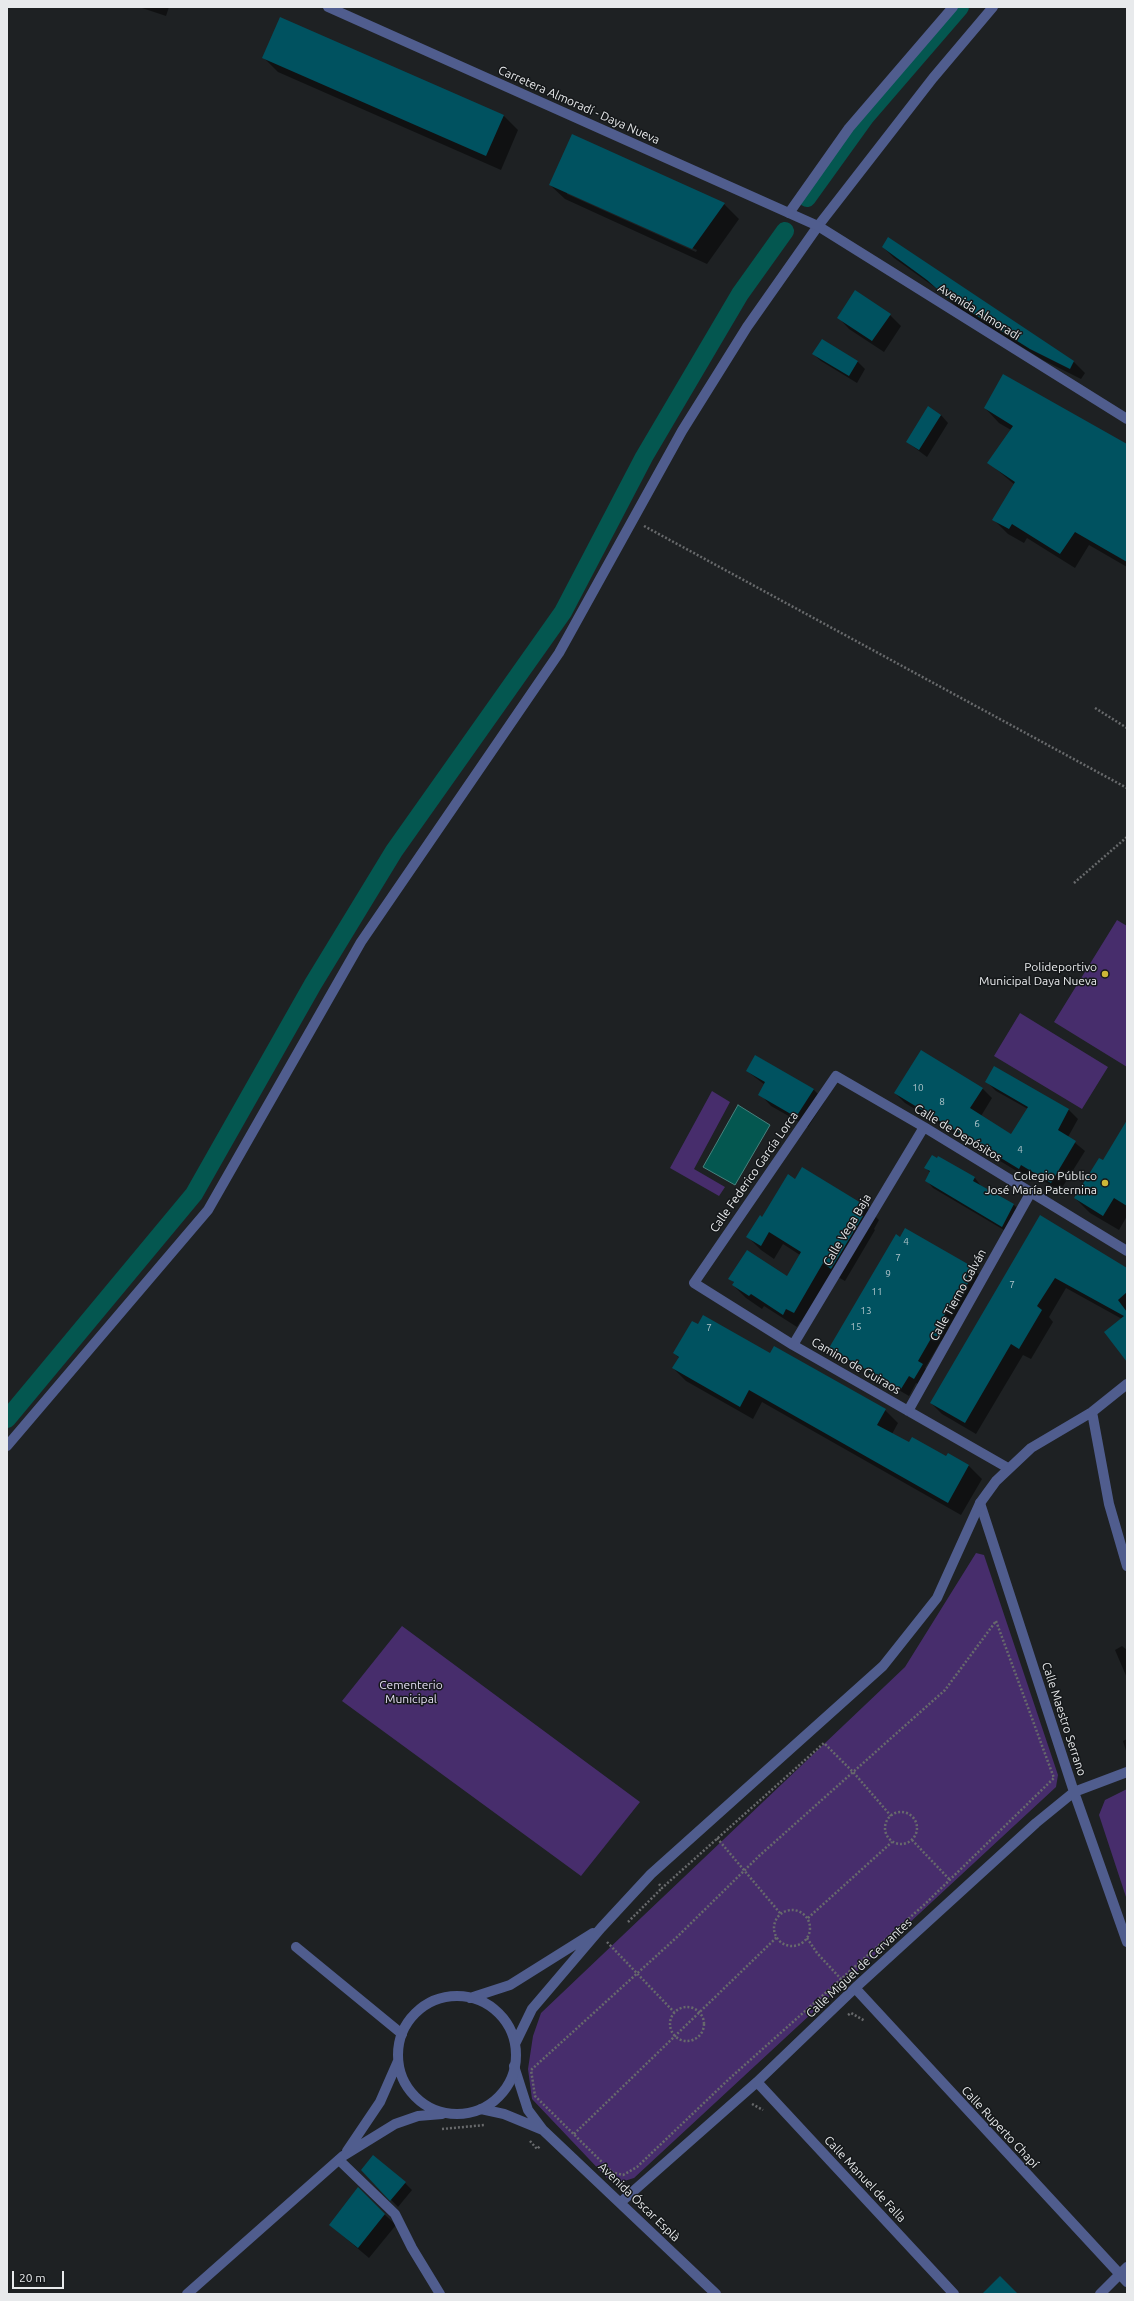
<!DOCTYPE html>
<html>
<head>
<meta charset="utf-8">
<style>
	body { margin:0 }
	#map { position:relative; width:1134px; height:2301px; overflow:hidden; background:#1e2123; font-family:Ubuntu,sans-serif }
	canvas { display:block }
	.frame { position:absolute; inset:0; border:8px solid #e8eaec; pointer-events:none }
	.scale { position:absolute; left:12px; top:2271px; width:52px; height:18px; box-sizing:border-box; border:2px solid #e8eaec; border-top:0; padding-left:5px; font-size:12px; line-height:14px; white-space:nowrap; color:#e8eaec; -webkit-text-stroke:3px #15181a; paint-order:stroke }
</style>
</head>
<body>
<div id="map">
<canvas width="1134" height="2301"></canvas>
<div class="frame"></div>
<div class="scale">20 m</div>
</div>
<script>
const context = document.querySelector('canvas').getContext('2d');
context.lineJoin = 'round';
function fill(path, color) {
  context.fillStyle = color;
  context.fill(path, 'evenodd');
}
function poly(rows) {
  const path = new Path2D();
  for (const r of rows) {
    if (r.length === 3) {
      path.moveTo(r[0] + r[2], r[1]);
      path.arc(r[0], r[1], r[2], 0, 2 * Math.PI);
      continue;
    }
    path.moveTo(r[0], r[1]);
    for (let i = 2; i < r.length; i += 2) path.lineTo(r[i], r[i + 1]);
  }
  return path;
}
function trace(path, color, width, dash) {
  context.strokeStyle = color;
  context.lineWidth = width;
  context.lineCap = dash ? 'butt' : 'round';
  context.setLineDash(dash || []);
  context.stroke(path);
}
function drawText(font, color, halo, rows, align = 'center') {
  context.font = font + ' Ubuntu,sans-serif';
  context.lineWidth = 3;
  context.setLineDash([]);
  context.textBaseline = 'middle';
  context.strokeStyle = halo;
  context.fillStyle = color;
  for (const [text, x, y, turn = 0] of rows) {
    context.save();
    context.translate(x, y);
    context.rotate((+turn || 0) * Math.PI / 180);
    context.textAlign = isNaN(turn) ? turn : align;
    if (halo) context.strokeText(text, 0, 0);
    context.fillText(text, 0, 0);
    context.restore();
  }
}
const green = poly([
	[1117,920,1127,926,1127,1067,1054,1022],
	[1020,1013,1108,1067,1082,1109,994,1056],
	[712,1091,730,1102,694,1169,725,1187,719,1196,670,1168],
	[976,1553,984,1555,1058,1775,1056,1787,634,2178,621,2182,607,2178,532,2099,528,2069,533,2036,541,2013,905,1667],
	[402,1626,640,1802,581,1876,342,1701],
	[1127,1789,1127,1900,1099,1815,1105,1800]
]);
const water = poly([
	[738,1105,770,1125,735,1185,703,1167,738,1105]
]);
const shadow = poly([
	[139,7,169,7,166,16],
	[263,57,503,115,518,130,501,170,278,72],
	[550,185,724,204,739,219,707,264,565,199],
	[567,192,697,250,696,252,567,194],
	[889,239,1074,362,1085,373,1081,379,1043,360,957,307,940,291,894,258,883,247],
	[890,315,901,326,884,352,849,329,838,317],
	[822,340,858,362,865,369,857,383,821,361,813,354],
	[985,408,1127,446,1127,567,1089,545,1075,568,1027,538,1024,543,1008,534,994,520,1015,485,989,463,1011,430,999,423],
	[941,415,948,423,927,457,907,442],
	[921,1051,983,1089,992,1098,981,1116,1012,1135,1028,1109,996,1091,987,1082,995,1068,1069,1110,1078,1119,1068,1137,1085,1151,1060,1191,1031,1173,1028,1178,905,1103,895,1093],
	[756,1056,814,1090,825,1101,808,1127,771,1106,760,1094,765,1085,747,1071],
	[1127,1122,1127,1216,1119,1230,1090,1213,1075,1198,1103,1162],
	[802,1168,866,1207,879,1220,874,1229,875,1230,845,1281,836,1276,807,1325,800,1322,797,1327,764,1306,762,1309,746,1298,733,1285,734,1283,730,1278,788,1277,800,1255,783,1244,774,1259,761,1250,748,1237,795,1180],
	[926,1168,975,1178,981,1186,1014,1205,1021,1212,1009,1233,933,1188,926,1180,930,1173],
	[1040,1216,1127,1269,1127,1360,1122,1319,1066,1288,1049,1317,1053,1322,1031,1359,1023,1355,976,1434,942,1414,931,1403],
	[972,1267,979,1275,949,1327,953,1331,945,1344,941,1341,925,1368,929,1372,922,1386,916,1383,909,1396,838,1355,831,1348],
	[674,1353,770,1355,885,1410,898,1423,892,1434,909,1444,946,1457,948,1454,969,1466,982,1479,961,1515,762,1402,753,1419,686,1381,673,1368,679,1358],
	[1122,1646,1127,1650,1127,1678,1115,1650],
	[1127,1739,1127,1754,1123,1741],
	[368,2176,405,2183,412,2190,398,2207],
	[384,2214,396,2225,369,2258,330,2225]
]);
const canal = poly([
	[807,198,866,116,960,7],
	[7,1419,194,1194,313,984,394,851,563,612,644,457,740,294,785,231]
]);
const building = poly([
	[280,17,504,115,486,156,262,58],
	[572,134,725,203,692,249,549,185],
	[888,237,1074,361,1070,369,1030,349,945,296,927,280,882,247],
	[855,290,891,314,872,341,837,318],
	[822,339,858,361,849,376,812,354],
	[1003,374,1127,444,1127,562,1075,532,1060,554,1012,524,1009,529,992,520,1015,482,987,463,1013,426,984,408],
	[928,406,941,415,919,450,906,442],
	[921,1050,983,1088,970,1108,1011,1134,1028,1107,985,1082,994,1066,1069,1109,1058,1130,1076,1141,1051,1183,1021,1165,1019,1169,894,1093],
	[755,1055,814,1089,796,1117,758,1095,765,1082,746,1071],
	[1127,1120,1127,1206,1114,1198,1103,1216,1074,1198,1099,1158,1103,1160],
	[932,1155,937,1158,938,1156,975,1177,973,1181,1014,1204,1002,1227,925,1181,930,1171,924,1168],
	[802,1167,866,1206,861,1215,863,1216,831,1269,823,1263,794,1313,786,1309,783,1315,751,1294,749,1296,732,1285,734,1282,728,1279,747,1250,787,1276,801,1252,769,1232,761,1246,746,1237,760,1215,762,1217,788,1174,795,1179],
	[1040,1215,1127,1268,1127,1292,1118,1300,1127,1312,1127,1362,1104,1332,1124,1316,1055,1278,1037,1306,1042,1310,1019,1349,1011,1344,965,1423,930,1403],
	[905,1228,973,1267,965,1280,968,1283,961,1296,957,1294,941,1321,946,1323,938,1337,933,1335,918,1361,923,1364,914,1379,909,1376,901,1389,897,1388,829,1348,896,1234,900,1237],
	[703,1315,770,1353,774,1346,886,1409,877,1425,909,1442,912,1437,946,1456,948,1453,969,1465,948,1503,749,1390,740,1407,672,1368,679,1357,673,1353,692,1321,698,1324],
	[373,2155,406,2182,390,2201,361,2170],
	[358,2187,385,2214,358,2248,329,2225],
	[1000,2276,1018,2294,982,2294]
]);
const path = poly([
	[644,526,1127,788],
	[1095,708,1127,728],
	[1074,883,1127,837],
	[996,1621,1054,1778,925,1904,729,2079,637,2167,623,2175,612,2172,535,2096,531,2070,676,1938,759,1856,945,1690,996,1621],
	[901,1828,16],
	[717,1838,780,1913],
	[912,1840,950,1880],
	[659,1884,662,1888,824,1743,854,1773,891,1816],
	[792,1928,18],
	[808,1918,892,1842],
	[628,1922,662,1888],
	[807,1938,817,1953,841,1979],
	[607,1942,674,2012],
	[687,2024,17],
	[848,2015,851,2013,865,2021],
	[752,2104,763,2110],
	[442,2129,485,2125],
	[574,2134,777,1937],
	[530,2141,537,2149,540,2146]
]);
const minor = poly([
	[789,213,849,128,953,7],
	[793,1345,924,1127],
	[908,1411,1031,1192],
	[7,1446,208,1210,361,942,559,653,682,431,747,327,818,226,933,78,993,7],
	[1008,1468,793,1345,694,1283,836,1076,924,1127,1127,1251],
	[980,1503,1074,1792,1127,1942],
	[296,1947,402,2034],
	[855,1988,1127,2282],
	[514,2066,528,2110,543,2130,716,2294],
	[757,2082,954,2294],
	[481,2109,504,2114,543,2130],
	[339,2160,395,2214,412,2248,440,2294],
	[621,2202,757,2082,855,1988,1036,1823,1074,1792,1127,1772],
	[1100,2294,1127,2267]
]);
const tertiary = poly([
	[328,7,818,226,1127,419],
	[1092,1412,1109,1504,1127,1566],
	[457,2055,59],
	[470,1998,510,1985,593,1933],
	[515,2044,532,2009,601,1928,651,1874,883,1666,937,1598,980,1503,996,1481,1031,1448,1092,1412,1127,1384],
	[347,2151,380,2102,398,2061],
	[187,2294,343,2156,395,2124,418,2116,442,2114]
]);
const markers = [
	[1105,974,4,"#ceb837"],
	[1105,1183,4,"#ceb837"]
];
const numberNames = [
	["10",918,1088],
	["8",942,1102],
	["6",977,1124],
	["4",1020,1150],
	["4",906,1242],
	["7",898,1258],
	["9",888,1274],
	["7",1012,1285],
	["11",877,1292],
	["13",866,1311],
	["15",856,1327],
	["7",709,1328]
];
const streetNames = [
	["Carretera Almoradí - Daya Nueva",579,105,24],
	["Avenida Almoradí",979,312,32],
	["Calle de Depósitos",958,1133,31],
	["Calle Federico García Lorca",754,1172,-55],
	["Calle Vega Baja",847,1230,-59],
	["Calle Tierno Galván",958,1295,-61],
	["Camino de Guiraos",856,1366,30],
	["Calle Maestro Serrano",1064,1719,72],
	["Calle Miguel de Cervantes",859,1968,-43],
	["Calle Ruperto Chapí",1000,2127,47],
	["Calle Manuel de Falla",865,2179,47],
	["Avenida Óscar Esplà",639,2202,44]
];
const poiNames = [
	["Polideportivo",1097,967],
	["Municipal Daya Nueva",1097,981],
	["Colegio Público",1097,1176],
	["José María Paternina",1097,1190]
];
const parkNames = [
	["Cementerio",411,1685],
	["Municipal",411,1699]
];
fill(green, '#472d6c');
fill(water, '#045750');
trace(water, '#48837f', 1);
fill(shadow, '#0007');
trace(canal, '#045750', 18);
fill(building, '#005260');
trace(path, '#686a6c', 2.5, [2, 2]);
trace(minor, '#505d8e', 10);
trace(tertiary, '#505d8e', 10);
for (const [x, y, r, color] of markers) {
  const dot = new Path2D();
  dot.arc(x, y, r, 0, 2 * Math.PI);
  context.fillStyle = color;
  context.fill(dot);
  trace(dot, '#15181a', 1.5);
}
drawText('10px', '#aec4c9', null, numberNames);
drawText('12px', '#e8eaec', '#15181a', streetNames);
drawText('12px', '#e8eaec', '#15181a', poiNames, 'right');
drawText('12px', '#e4ddf2', '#15181a', parkNames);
</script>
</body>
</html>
